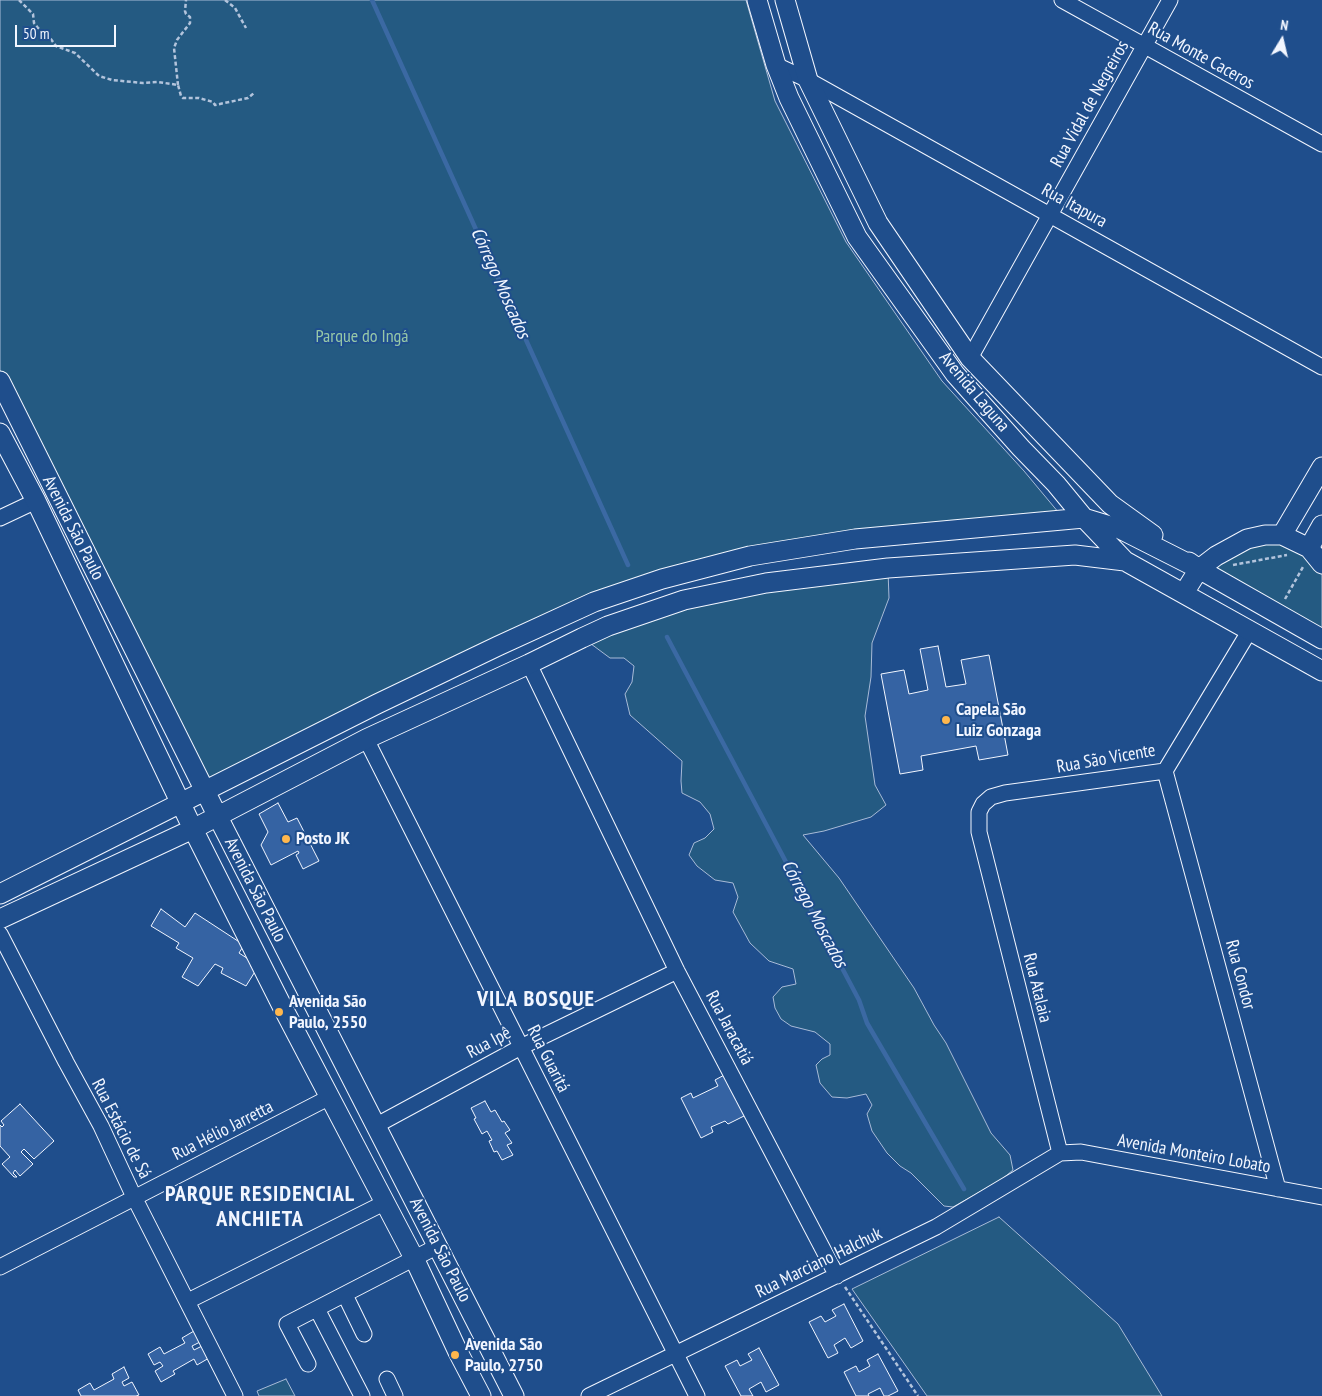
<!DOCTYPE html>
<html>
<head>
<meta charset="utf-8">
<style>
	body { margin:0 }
	#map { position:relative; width:1322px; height:1396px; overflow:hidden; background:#1f4e8c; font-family:"PT Sans Narrow",sans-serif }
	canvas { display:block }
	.north { position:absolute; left:1257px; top:15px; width:50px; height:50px; -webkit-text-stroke:4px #1f4e8c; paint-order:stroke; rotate:9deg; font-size:14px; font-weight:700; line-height:20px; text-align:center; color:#f2f6ff }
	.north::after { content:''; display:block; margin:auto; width:18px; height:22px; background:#f2f6ff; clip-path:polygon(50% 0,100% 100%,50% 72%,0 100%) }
	.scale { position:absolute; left:15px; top:25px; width:101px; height:22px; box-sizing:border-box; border:2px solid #f2f6ff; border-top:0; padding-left:6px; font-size:15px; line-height:18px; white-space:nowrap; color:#f2f6ff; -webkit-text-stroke:4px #1f4e8c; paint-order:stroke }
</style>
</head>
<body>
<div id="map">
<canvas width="1322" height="1396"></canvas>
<div class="north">N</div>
<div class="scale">50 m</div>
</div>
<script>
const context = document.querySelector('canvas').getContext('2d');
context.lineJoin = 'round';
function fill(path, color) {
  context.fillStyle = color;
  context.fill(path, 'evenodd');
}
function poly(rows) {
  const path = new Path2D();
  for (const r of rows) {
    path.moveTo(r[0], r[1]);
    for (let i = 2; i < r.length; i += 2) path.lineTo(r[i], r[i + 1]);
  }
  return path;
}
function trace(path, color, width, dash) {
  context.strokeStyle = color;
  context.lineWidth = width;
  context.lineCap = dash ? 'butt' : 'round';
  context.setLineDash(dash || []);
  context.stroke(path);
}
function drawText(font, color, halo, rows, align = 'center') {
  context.font = font + ' "PT Sans Narrow",sans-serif';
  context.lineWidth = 4;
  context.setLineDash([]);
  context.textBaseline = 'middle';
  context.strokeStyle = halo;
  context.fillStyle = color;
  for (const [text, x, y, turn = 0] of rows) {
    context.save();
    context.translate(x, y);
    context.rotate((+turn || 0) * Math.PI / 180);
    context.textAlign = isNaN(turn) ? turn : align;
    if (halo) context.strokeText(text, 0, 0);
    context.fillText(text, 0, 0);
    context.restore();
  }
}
const green = poly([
	[0,0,746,0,775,101,846,242,942,381,1024,471,1059,513,663,576,206,785,0,370,0,0],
	[1265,535,1322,564,1322,639,1199,569,1265,535],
	[888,571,889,598,872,643,871,677,865,716,875,785,886,805,871,817,824,831,803,835,839,878,914,988,934,1025,946,1043,991,1133,1010,1155,1013,1170,1001,1180,953,1207,944,1206,911,1173,900,1166,887,1153,872,1131,867,1114,872,1105,866,1094,847,1098,832,1097,820,1083,816,1065,822,1059,830,1055,830,1044,815,1032,791,1026,781,1019,775,1008,773,997,782,987,796,984,793,969,769,961,750,943,733,912,738,897,733,883,715,880,697,866,689,855,694,843,705,838,714,829,710,814,700,802,682,793,681,781,682,761,630,715,625,694,632,682,634,666,624,658,610,658,583,638,685,602,888,571],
	[999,1217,1118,1324,1162,1396,927,1396,852,1289,999,1217],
	[286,1379,295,1396,259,1396,257,1391,286,1379]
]);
const stream = poly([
	[372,0,628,565],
	[667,637,859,1000,867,1023,964,1189]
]);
const building = poly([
	[938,646,946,687,966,684,961,660,989,655,1008,755,979,760,976,746,921,756,923,770,900,774,881,674,904,670,909,694,928,690,920,649,938,646],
	[278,803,288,822,297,818,319,861,303,869,296,855,299,853,298,851,271,865,261,845,268,832,259,814,278,803],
	[161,909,185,927,195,913,244,945,239,953,253,962,251,967,256,970,246,986,221,973,223,968,215,964,198,986,182,977,193,958,176,948,179,943,151,926,161,909],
	[728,1073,748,1114,728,1124,725,1121,711,1127,713,1132,701,1138,681,1098,691,1093,693,1098,718,1086,715,1080,728,1073],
	[485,1101,491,1112,495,1110,502,1122,504,1121,510,1130,505,1133,512,1143,507,1145,513,1155,502,1160,497,1151,494,1152,489,1141,492,1140,487,1131,482,1134,474,1119,476,1118,471,1108,485,1101],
	[20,1104,54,1141,34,1159,24,1149,21,1152,33,1164,20,1176,15,1170,13,1173,17,1177,14,1177,2,1164,10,1157,0,1146,0,1125,2,1127,4,1125,1,1121,20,1104],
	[844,1304,863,1341,851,1348,845,1338,834,1345,838,1353,828,1358,809,1322,821,1316,825,1322,836,1316,832,1310,844,1304],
	[194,1331,200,1342,192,1346,194,1350,202,1346,209,1358,197,1365,194,1359,173,1371,175,1374,161,1382,155,1371,163,1366,160,1362,154,1365,148,1354,160,1347,164,1354,185,1343,182,1338,194,1331],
	[759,1348,779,1385,766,1392,761,1382,749,1389,753,1396,741,1396,725,1366,737,1360,740,1366,752,1360,748,1354,759,1348],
	[878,1354,898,1391,888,1396,884,1396,880,1388,868,1394,869,1396,856,1396,844,1372,856,1366,859,1372,870,1366,867,1360,878,1354],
	[124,1367,129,1378,122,1382,124,1386,132,1382,139,1395,136,1396,81,1396,78,1390,90,1383,94,1390,114,1379,112,1374,124,1367]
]);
const path = poly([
	[19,0,33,14,34,23,38,28,48,35,56,46,75,53,99,76,112,80,143,83,158,82,178,85,181,96,183,98,199,98,213,102,215,105,248,98,254,93],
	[225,0,235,8,246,28],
	[178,85,174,48,177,40,190,23,190,17,186,14,185,11,186,0],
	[1233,565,1287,555],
	[1285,599,1303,567],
	[845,1287,918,1396]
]);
const minor = poly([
	[1062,0,1322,144],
	[776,65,808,80,1322,367],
	[970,358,1170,0],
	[0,518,36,501],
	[529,664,677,971,837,1276],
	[366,739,697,1396],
	[1165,771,1278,1189],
	[1165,771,1250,630],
	[0,934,66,1062,101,1126,134,1197,235,1396],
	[375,1126,521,1047,677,971],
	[1060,1153,979,832,979,812,983,804,991,797,1005,793,1165,771],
	[0,1267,330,1097],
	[345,1295,364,1334],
	[188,1301,384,1203],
	[317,1309,362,1396],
	[308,1364,287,1324,438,1246],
	[387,1379,395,1396],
	[589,1396,936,1227,1060,1153,1081,1152,1322,1197]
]);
const major = poly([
	[757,0,776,65,789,98,857,237,955,374,1021,448,1056,484,1084,518,1125,561,1322,671],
	[785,0,808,80,878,223,970,358,1110,504,1153,535],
	[0,381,218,817,514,1396],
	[0,433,36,501,193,829,283,1008,414,1258,458,1352,481,1396],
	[1282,535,1322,467],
	[1309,548,1322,525],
	[1189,562,1199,569,1322,639],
	[1184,593,1199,569,1216,556,1247,539,1265,535,1282,535,1309,548,1322,564],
	[0,894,377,704,498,646,594,602,662,579,750,556,855,539,1084,518,1120,529,1199,569],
	[0,919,193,829,366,739,529,664,582,638,608,626,684,600,766,583,888,568,1075,555,1125,561]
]);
const markers = [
	[946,720,5,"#ffb74d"],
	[286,839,5,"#ffb74d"],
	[279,1012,5,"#ffb74d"],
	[455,1355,5,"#ffb74d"]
];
const streetNames = [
	["Rua Monte Caceros",1201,56,29],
	["Rua Vidal de Negreiros",1090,104,-61],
	["Rua Itapura",1074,206,29],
	["Avenida Laguna",974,392,50],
	["Avenida São Paulo",73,528,63],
	["Rua São Vicente",1106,759,-10],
	["Avenida São Paulo",255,890,63],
	["Rua Condor",1240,975,75],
	["Rua Atalaia",1037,988,76],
	["Rua Jaracatiá",729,1028,62],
	["Rua Ipê",489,1043,-28],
	["Rua Guaritá",548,1059,63],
	["Rua Estácio de Sá",121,1129,63],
	["Rua Hélio Jarretta",223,1131,-27],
	["Avenida Monteiro Lobato",1194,1154,10],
	["Avenida São Paulo",440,1250,63],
	["Rua Marciano Halchuk",819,1263,-26]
];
const parkNames = [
	["Parque do Ingá",362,337]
];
const poiNames = [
	["Capela São",956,710],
	["Luiz Gonzaga",956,731],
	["Posto JK",296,839],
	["Avenida São",289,1002],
	["Paulo, 2550",289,1023],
	["Avenida São",465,1345],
	["Paulo, 2750",465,1366]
];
const waterNames = [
	["Córrego Moscados",500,283,66],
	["Córrego Moscados",814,914,62]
];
const districtNames = [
	["VILA BOSQUE",536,1000],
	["PARQUE RESIDENCIAL",260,1195],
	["ANCHIETA",260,1220]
];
fill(green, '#245a82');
trace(green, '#a8bbd7', 1);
trace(stream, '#3b69a3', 4.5);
fill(building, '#3563a3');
trace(building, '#f2f6ff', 1);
trace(minor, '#f2f6ff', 17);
trace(major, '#f2f6ff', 21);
trace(path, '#b3c4dc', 2.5, [4, 2.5]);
trace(minor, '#1f4e8c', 15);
trace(major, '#1f4e8c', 19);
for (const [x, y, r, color] of markers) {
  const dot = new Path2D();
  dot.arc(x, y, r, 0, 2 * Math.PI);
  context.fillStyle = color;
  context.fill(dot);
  trace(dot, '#1f4e8c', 2);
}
drawText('18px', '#f2f6ff', '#1f4e8c', streetNames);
drawText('18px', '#97c8a6', '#1f4e8c', parkNames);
drawText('bold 18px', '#f2f6ff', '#1f4e8c', poiNames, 'left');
drawText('italic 19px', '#f2f6ff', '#1f4e8c', waterNames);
context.letterSpacing = '1px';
drawText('bold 22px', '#f2f6ff', '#1f4e8c', districtNames);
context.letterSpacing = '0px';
</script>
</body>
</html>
